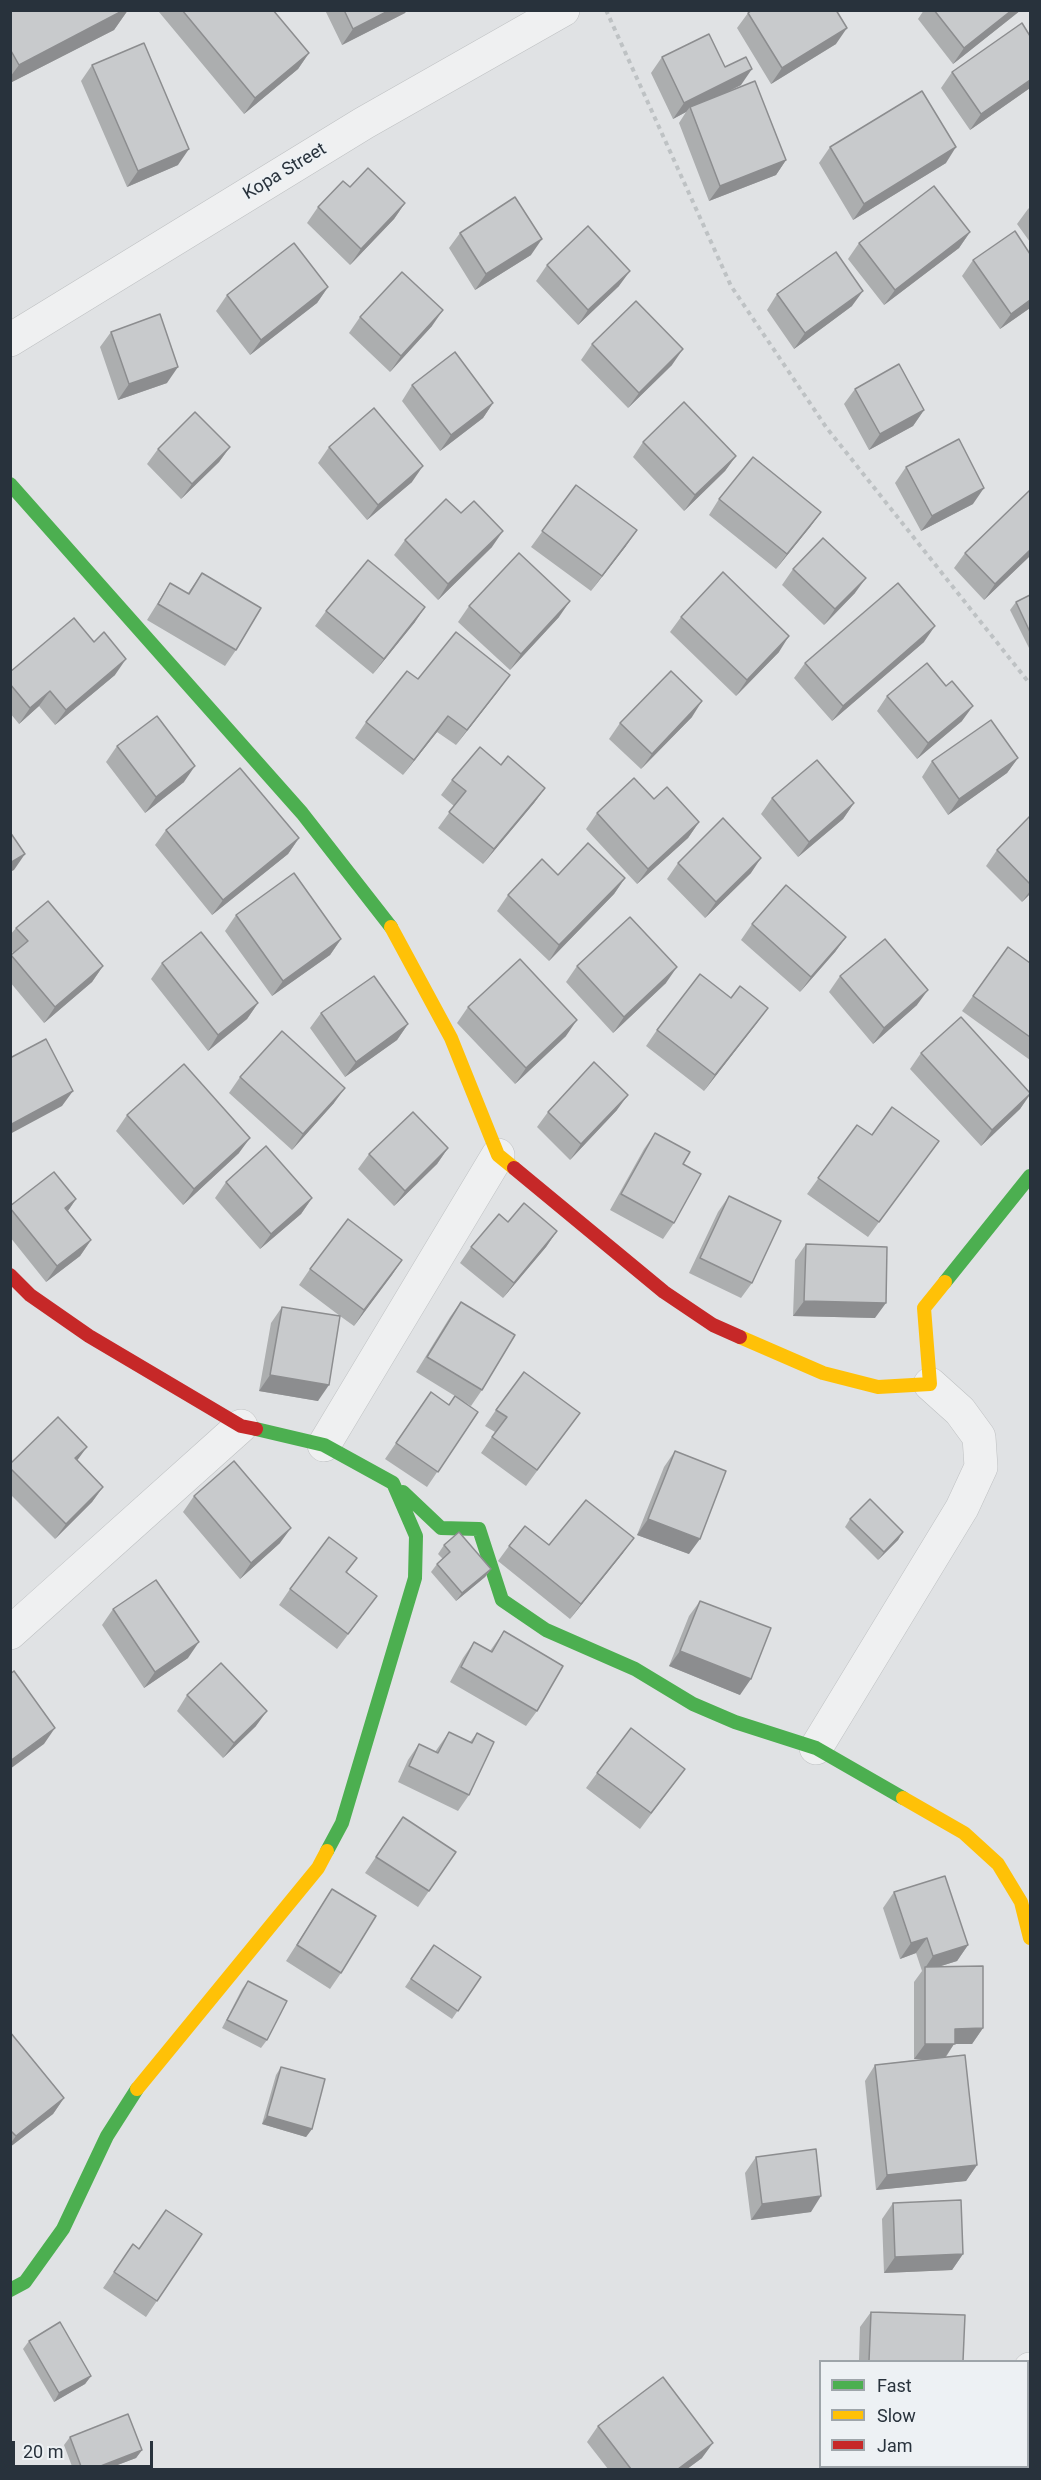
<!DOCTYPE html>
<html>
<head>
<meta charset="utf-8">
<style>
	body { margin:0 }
	#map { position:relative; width:1041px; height:2480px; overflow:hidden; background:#e0e2e4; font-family:Roboto,sans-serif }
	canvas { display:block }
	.frame { position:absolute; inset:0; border:12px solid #28323c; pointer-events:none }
	.legend { position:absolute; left:819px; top:2360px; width:210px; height:108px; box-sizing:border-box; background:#edf1f4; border:2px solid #9ea5aa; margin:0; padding:8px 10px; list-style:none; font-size:18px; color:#28323c }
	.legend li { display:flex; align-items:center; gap:12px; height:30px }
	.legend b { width:30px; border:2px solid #9ea5aa }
	.scale { position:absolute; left:12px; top:2441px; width:141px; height:27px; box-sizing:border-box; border:3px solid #28323c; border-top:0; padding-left:8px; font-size:18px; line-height:21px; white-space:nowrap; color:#28323c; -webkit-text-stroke:4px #edf1f4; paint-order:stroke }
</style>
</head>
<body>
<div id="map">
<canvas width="1041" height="2480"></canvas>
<div class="frame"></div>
<ul class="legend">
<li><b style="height:8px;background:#4caf50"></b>Fast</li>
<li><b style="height:8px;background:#ffc107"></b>Slow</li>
<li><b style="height:8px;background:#c62828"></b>Jam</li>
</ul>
<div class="scale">20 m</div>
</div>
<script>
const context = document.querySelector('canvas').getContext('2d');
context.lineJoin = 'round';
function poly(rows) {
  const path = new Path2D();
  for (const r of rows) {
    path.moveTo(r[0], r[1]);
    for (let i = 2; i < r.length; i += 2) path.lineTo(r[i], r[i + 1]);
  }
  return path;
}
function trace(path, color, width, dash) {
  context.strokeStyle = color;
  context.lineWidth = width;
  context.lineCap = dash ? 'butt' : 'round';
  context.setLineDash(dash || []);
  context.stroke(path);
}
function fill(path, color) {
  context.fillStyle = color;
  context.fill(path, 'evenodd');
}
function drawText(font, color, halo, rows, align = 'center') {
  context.font = font + ' Roboto,sans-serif';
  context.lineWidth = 4.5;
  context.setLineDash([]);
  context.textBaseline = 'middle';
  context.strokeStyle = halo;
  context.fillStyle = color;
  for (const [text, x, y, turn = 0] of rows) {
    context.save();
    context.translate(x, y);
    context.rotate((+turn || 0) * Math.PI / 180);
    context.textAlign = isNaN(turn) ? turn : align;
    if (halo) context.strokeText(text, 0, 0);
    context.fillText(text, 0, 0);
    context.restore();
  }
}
const path = poly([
	[606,10,731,286,826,427,1030,684]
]);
const street = poly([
	[10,340,364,123,563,10],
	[324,1445,498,1155],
	[10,1633,241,1426],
	[816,1748,962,1508,981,1467,979,1437,960,1411,930,1384],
	[1028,2397,1030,2369],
	[1020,2470,1020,2466]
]);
const fast = poly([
	[10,484,302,813,391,927],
	[945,1282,1030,1176],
	[256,1429,324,1445,393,1483,416,1536,415,1578,342,1823,327,1851],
	[403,1492,441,1528,479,1529,502,1600,546,1630,635,1669,693,1704,735,1722,816,1748,903,1798],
	[10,2290,25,2282,63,2229,107,2136,137,2089]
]);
const slow = poly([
	[391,927,451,1038,498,1155,514,1168],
	[740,1337,823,1373,878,1387,930,1384,924,1308,945,1282],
	[903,1798,964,1833,998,1864,1021,1902,1030,1938],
	[137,2089,318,1868,327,1851]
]);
const jam = poly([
	[514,1168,664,1292,713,1325,740,1337],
	[10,1275,30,1295,89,1336,241,1426,256,1429]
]);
const wall = poly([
	[10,10,128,10,114,30,10,83],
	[160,10,273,10,309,53,298,69,244,114,159,12],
	[325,10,407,10,405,13,342,45],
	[924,10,1021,10,953,64,918,19],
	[748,13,836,44,771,84,737,28],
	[662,57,725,67,741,85,726,93,786,160,776,175,709,201,679,123,686,112,673,119,651,73],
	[92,65,178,165,127,187,81,81],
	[952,72,1030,88,970,130,941,88],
	[830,147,946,163,853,220,819,163],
	[350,187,405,203,394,219,350,265,307,223,318,207],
	[1030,207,1030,242,1017,224,1028,209],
	[970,232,959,248,884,305,848,259,859,243],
	[460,233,531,255,475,290,449,248],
	[1030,254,1030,308,1000,329,962,276,973,260],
	[547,265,619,286,578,325,536,281],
	[328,287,317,303,250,355,216,311,227,295],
	[777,294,852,306,794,349,767,310],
	[360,317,432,326,390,372,349,333],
	[111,332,167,383,118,400,100,347],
	[592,344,672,365,628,408,581,360],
	[412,385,493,403,483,418,440,451,402,401],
	[855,389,924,410,913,426,869,450,844,404],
	[643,442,736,456,725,471,684,511,633,457],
	[230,447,219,462,181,499,147,464,158,449],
	[329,447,412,482,367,520,318,463],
	[906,467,973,504,921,531,895,483],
	[576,485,626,546,591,591,531,547],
	[1030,490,1030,556,984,600,954,568,965,553],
	[719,499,821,512,810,527,776,569,709,515],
	[461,513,492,547,438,600,394,555,405,540],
	[793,569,855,593,824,625,782,585],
	[202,573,236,650,225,666,147,620,170,583,188,593],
	[1030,595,1030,647,1029,648,1010,610,1016,602],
	[469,606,559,617,510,670,458,622],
	[326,611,415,622,373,674,315,626],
	[681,617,779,652,736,696,670,632],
	[924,642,832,721,794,678,805,663],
	[10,672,115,675,55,725,39,706,19,724,10,713],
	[418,679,499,690,456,745,437,732,403,775,355,738,366,722],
	[946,686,962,721,917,759,877,711,887,696],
	[692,717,641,769,609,739,620,723],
	[117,746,184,782,145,813,106,762],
	[1018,758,1007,773,948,815,922,777,932,761],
	[501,765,545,788,534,803,483,864,438,828,454,806,441,795,452,780],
	[772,798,854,803,843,819,798,857,761,814],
	[654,799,699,822,688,838,637,884,586,829,597,813],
	[1030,816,1030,894,1022,902,986,866,997,850],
	[166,830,299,838,288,854,212,915,155,845],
	[678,863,751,873,705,918,667,879],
	[558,875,625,878,614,894,549,961,497,911,508,895],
	[236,915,341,939,330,955,272,996,225,931],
	[752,924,846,937,835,952,800,992,741,940],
	[16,928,103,966,92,982,44,1023,10,982,10,956,13,953,10,950,10,935],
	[1008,947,1030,963,1030,1060,962,1011],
	[162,963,258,1003,247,1019,208,1051,151,979],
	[577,966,666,983,613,1033,566,982],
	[840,976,917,1005,873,1044,829,992],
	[731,998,768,1008,704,1091,646,1046,657,1030],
	[468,1007,566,1036,515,1084,457,1023],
	[321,1013,408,1024,397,1040,345,1077,310,1028],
	[921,1053,1030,1095,1020,1109,981,1146,910,1069],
	[240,1077,334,1103,292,1150,229,1093],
	[617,1110,570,1160,537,1127,548,1112],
	[127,1115,239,1153,183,1205,116,1131],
	[857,1125,872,1135,928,1156,868,1237,807,1194],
	[655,1133,683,1164,674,1223,663,1239,610,1210,644,1149],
	[448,1148,437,1164,394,1206,358,1169,369,1154],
	[226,1182,312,1198,301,1214,260,1249,215,1198],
	[729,1196,752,1283,741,1298,689,1273,718,1212],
	[76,1199,68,1211,91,1240,80,1256,46,1282,10,1237,10,1206],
	[508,1222,557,1231,546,1247,503,1298,460,1263,471,1247],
	[806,1244,875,1318,793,1316,795,1260],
	[402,1260,354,1326,340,1316,318,1401,259,1391,271,1323,282,1307,340,1316,299,1285,310,1269],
	[461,1302,482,1390,471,1406,463,1401,478,1412,427,1487,385,1459,431,1392,449,1405,455,1396,416,1372,450,1317],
	[496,1410,580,1413,526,1486,481,1453,495,1432,485,1426],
	[675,1451,689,1554,637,1535,664,1467],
	[77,1461,103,1487,92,1502,55,1539,10,1494,10,1464],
	[194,1496,280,1543,240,1579,183,1512],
	[850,1519,903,1532,898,1540,878,1560,845,1527],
	[444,1545,491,1569,485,1577,456,1601,431,1572,437,1564,443,1559,438,1554],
	[549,1545,623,1553,570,1619,498,1561,509,1546],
	[357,1558,347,1572,366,1611,337,1649,279,1605,290,1589],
	[700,1601,740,1695,669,1666,689,1616],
	[113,1609,188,1658,144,1688,102,1625],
	[504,1631,537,1711,526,1726,450,1682,463,1658,474,1642,490,1651],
	[187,1695,256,1726,223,1758,177,1711],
	[449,1732,470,1742,477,1733,469,1795,458,1811,398,1782,408,1760,419,1744,435,1752],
	[597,1773,674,1784,640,1829,586,1788],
	[403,1817,429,1891,418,1907,365,1873],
	[332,1889,341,1973,330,1989,286,1961],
	[894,1892,968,1945,957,1961,938,1967,983,2028,972,2044,954,2044,946,2057,977,2165,966,2181,876,2190,865,2081,875,2065,924,2059,914,2059,914,1982,922,1971,916,1953,900,1959,883,1908],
	[434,1945,481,1977,452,2019,405,1987],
	[248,1981,267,2040,261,2048,222,2028,242,1989],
	[10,2032,64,2098,53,2114,10,2147],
	[281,2067,312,2129,306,2137,262,2124,276,2075],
	[756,2157,811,2212,751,2220,745,2173],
	[893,2203,963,2254,952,2270,884,2273,882,2219],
	[202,2234,146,2317,103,2288,133,2244,139,2249],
	[871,2312,963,2361,859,2361,860,2327],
	[29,2341,91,2376,85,2384,54,2402,23,2349],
	[598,2426,702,2458,687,2469,608,2469,587,2442],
	[70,2437,142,2450,136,2458,107,2469,73,2469,64,2445],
	[877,2466,982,2466,982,2469,877,2469]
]);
const shadedWall = poly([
	[124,10,128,10,114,30,10,83,10,77,19,65],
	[390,10,407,10,405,13,342,45,353,29],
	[1012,10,1021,10,953,64,964,48],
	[847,28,836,44,771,84,782,68],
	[309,53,298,69,244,114,255,98],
	[752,69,741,85,691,110,690,107,686,112,673,119,684,103],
	[1030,80,1030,88,970,130,981,114],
	[956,147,946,163,853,220,864,204],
	[189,149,178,165,127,187,138,171],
	[786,160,776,175,709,201,720,186],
	[405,203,394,219,350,265,361,249],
	[970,232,959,248,884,305,895,290],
	[542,239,531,255,475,290,486,274],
	[630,271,619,286,578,325,588,310],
	[328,287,317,303,250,355,261,340],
	[863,291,852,306,794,349,805,333],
	[1030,300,1030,308,1000,329,1011,314],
	[443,310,432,326,390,372,401,356],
	[683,349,672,365,628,408,639,393],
	[178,367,167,383,118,400,129,384],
	[493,403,483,418,440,451,451,435],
	[924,410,913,426,869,450,880,434],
	[230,447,219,462,181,499,192,484],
	[736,456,725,471,684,511,695,495],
	[423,466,412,482,367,520,378,505],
	[984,488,973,504,921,531,932,516],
	[821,512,810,527,776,569,787,554],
	[637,530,626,546,591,591,602,576],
	[503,531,492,547,438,600,448,584],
	[1030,550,1030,556,984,600,995,584],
	[866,578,855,593,824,625,835,609],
	[570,601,559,617,510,670,521,654],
	[425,607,415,622,373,674,384,659],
	[935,626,924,642,832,721,843,706],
	[789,636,779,652,736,696,747,680],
	[126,659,115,675,55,725,66,710],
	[510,675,499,690,456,745,467,730],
	[50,691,39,706,19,724,30,708],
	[702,701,692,717,641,769,652,754],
	[973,706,962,721,917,759,928,743],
	[448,716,437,732,403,775,414,760],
	[1018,758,1007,773,948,815,959,799],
	[195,766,184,782,145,813,156,797],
	[545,788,534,803,483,864,494,849],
	[854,803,843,819,798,857,809,842],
	[699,822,688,838,637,884,648,869],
	[299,838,288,854,212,915,223,900],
	[25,854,14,870,10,872,10,863],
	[761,858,751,873,705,918,716,902],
	[625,878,614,894,549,961,559,945],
	[1030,891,1030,894,1022,902],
	[846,937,835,952,800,992,811,977],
	[341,939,330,955,272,996,283,981],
	[103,966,92,982,44,1023,55,1007],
	[677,967,666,983,613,1033,624,1017],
	[928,990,917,1005,873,1044,884,1028],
	[258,1003,247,1019,208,1051,218,1035],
	[768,1008,757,1023,704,1091,715,1075],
	[577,1020,566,1036,515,1084,526,1068],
	[408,1024,397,1040,345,1077,356,1062],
	[345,1088,334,1103,292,1150,303,1134],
	[73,1091,62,1106,10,1134,10,1125],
	[1030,1094,1020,1109,981,1146,992,1130],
	[628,1095,617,1110,570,1160,581,1144],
	[250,1138,239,1153,183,1205,194,1189],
	[448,1148,437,1164,394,1206,405,1191],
	[312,1198,301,1214,260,1249,271,1234],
	[76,1199,65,1215,65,1208],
	[557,1231,546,1247,503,1298,514,1283],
	[91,1240,80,1256,46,1282,57,1266],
	[402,1260,392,1275,354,1326,364,1310],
	[804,1301,886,1303,875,1318,793,1316],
	[270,1375,329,1385,318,1401,259,1391],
	[87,1447,76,1462,75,1458],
	[103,1487,92,1502,55,1539,66,1524],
	[648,1519,700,1539,689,1554,637,1535],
	[291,1528,280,1543,240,1579,251,1563],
	[903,1532,898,1540,878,1560,884,1552],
	[634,1538,623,1553,570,1619,581,1604],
	[491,1569,485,1577,456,1601,462,1593],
	[199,1642,188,1658,144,1688,155,1672],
	[680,1651,751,1679,740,1695,669,1666],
	[267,1711,256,1726,223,1758,234,1743],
	[55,1728,44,1744,10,1769,10,1761],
	[927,1938,916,1953,900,1959,911,1943],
	[968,1945,957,1961,925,1971,925,1968,933,1956],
	[983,2028,972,2044,954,2044,944,2059,914,2059,925,2044,955,2029],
	[64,2098,53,2114,10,2147,10,2144,16,2136],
	[267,2116,312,2129,306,2137,262,2124],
	[977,2165,966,2181,876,2190,887,2175],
	[821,2196,811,2212,751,2220,762,2204],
	[963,2254,952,2270,884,2273,895,2257],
	[91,2376,85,2384,54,2402,59,2393],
	[713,2443,702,2458,687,2469,678,2469],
	[142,2450,136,2458,107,2469,93,2469]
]);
const building = poly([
	[10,10,124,10,19,65,10,49,10,10],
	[182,10,273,10,309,53,255,98,182,10],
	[344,10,390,10,353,29,344,10],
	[752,10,836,10,847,28,782,68,748,13,752,10],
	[934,10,1012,10,964,48,934,10],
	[1022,23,1030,36,1030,80,981,114,952,72,1022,23],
	[709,34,725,67,746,57,752,69,684,103,662,57,709,34],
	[144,43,189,149,138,171,92,65,144,43],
	[755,81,786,160,720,186,690,107,755,81],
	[922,91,956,147,864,204,830,147,922,91],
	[368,168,405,203,361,249,318,207,343,181,350,187,368,168],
	[934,186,970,232,895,290,859,243,934,186],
	[515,197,542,239,486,274,460,233,515,197],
	[588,226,630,271,588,310,547,265,588,226],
	[1015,231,1030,254,1030,300,1011,314,973,260,1015,231],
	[294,243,328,287,261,340,227,295,294,243],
	[836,252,863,291,805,333,777,294,836,252],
	[402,272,443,310,401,356,360,317,402,272],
	[636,301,683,349,639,393,592,344,636,301],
	[160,314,178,367,129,384,111,332,160,314],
	[455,352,493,403,451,435,412,385,455,352],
	[899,364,924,410,880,434,855,389,899,364],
	[684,402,736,456,695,495,643,442,684,402],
	[374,408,423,466,378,505,329,447,374,408],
	[195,412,230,447,192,484,158,449,195,412],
	[959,439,984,488,932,516,906,467,959,439],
	[753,457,821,512,787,554,719,499,753,457],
	[576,485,637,530,602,576,542,531,576,485],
	[1030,490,1030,550,995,584,965,553,1030,490],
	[446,499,461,513,474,501,503,531,448,584,405,540,446,499],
	[823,538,866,578,835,609,793,569,823,538],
	[519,553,570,601,521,654,469,606,519,553],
	[368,560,425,607,384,659,326,611,368,560],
	[723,572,789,636,747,680,681,617,723,572],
	[202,573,261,608,236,650,158,604,170,583,189,594,202,573],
	[898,583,935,626,843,706,805,663,898,583],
	[1030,595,1030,632,1016,602,1030,595],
	[74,618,94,642,104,632,126,659,66,710,50,691,30,708,10,684,10,672,74,618],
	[456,632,510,675,467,730,448,716,414,760,366,722,407,671,418,679,456,632],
	[927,663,946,686,952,681,973,706,928,743,887,696,927,663],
	[671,671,702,701,652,754,620,723,671,671],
	[157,716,195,766,156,797,117,746,157,716],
	[991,720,1018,758,959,799,932,761,991,720],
	[480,747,501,765,508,756,545,788,494,849,449,812,466,791,452,780,480,747],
	[817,760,854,803,809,842,772,798,817,760],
	[240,768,299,838,223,900,166,830,240,768],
	[634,778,654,799,667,787,699,822,648,869,597,813,634,778],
	[1030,816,1030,884,997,850,1030,816],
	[723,818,761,858,716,902,678,863,723,818],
	[10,832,25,854,10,863,10,832],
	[588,843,625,878,559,945,508,895,542,859,558,875,588,843],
	[294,873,341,939,283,981,236,915,294,873],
	[786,885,846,937,811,977,752,924,786,885],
	[48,901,103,966,55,1007,11,955,28,941,16,928,48,901],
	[630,917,677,967,624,1017,577,966,630,917],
	[201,932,258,1003,218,1035,162,963,201,932],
	[885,939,928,990,884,1028,840,976,885,939],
	[1008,947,1030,963,1030,1037,973,996,1008,947],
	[520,959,577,1020,526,1068,468,1007,520,959],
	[700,974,731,998,740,986,768,1008,715,1075,657,1030,700,974],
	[374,976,408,1024,356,1062,321,1013,374,976],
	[961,1017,1030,1093,1030,1094,992,1130,921,1053,961,1017],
	[282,1031,345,1088,303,1134,240,1077,282,1031],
	[46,1039,73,1091,10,1125,10,1058,46,1039],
	[594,1062,628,1095,581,1144,548,1112,594,1062],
	[184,1064,250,1138,194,1189,127,1115,184,1064],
	[892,1107,939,1141,879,1222,818,1178,857,1125,872,1135,892,1107],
	[413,1112,448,1148,405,1191,369,1154,413,1112],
	[655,1133,690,1152,683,1164,701,1174,674,1223,621,1194,655,1133],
	[266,1146,312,1198,271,1234,226,1182,266,1146],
	[54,1172,76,1199,65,1208,91,1240,57,1266,10,1208,10,1206,54,1172],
	[729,1196,781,1221,752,1283,700,1258,729,1196],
	[524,1203,557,1231,514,1283,471,1247,499,1214,508,1222,524,1203],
	[348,1219,402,1260,364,1310,310,1269,348,1219],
	[806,1244,887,1247,886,1303,804,1301,806,1244],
	[461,1302,515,1335,482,1390,427,1357,461,1302],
	[282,1307,340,1316,329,1385,270,1375,282,1307],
	[524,1372,580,1413,537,1470,492,1437,507,1417,496,1410,524,1372],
	[431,1392,449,1405,455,1396,478,1412,438,1472,396,1443,431,1392],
	[58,1417,87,1447,75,1458,103,1487,66,1524,10,1468,10,1464,58,1417],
	[675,1451,726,1471,700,1539,648,1519,675,1451],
	[234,1461,291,1528,251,1563,194,1496,234,1461],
	[870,1499,903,1532,884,1552,850,1519,870,1499],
	[586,1500,634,1538,581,1604,509,1546,525,1526,549,1545,586,1500],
	[459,1532,491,1569,462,1593,437,1564,450,1552,444,1545,459,1532],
	[329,1537,357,1558,346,1572,377,1596,348,1634,290,1589,329,1537],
	[156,1580,199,1642,155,1672,113,1609,156,1580],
	[700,1601,771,1628,751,1679,680,1651,700,1601],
	[504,1631,563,1666,537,1711,461,1667,474,1642,492,1652,504,1631],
	[221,1663,267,1711,234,1743,187,1695,221,1663],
	[14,1671,55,1728,10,1761,10,1674,14,1671],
	[631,1728,685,1769,651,1813,597,1773,631,1728],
	[449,1732,472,1743,477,1733,494,1742,469,1795,409,1766,419,1744,438,1753,449,1732],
	[403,1817,456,1852,429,1891,376,1857,403,1817],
	[945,1876,968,1945,933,1956,927,1938,911,1943,894,1892,945,1876],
	[332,1889,376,1916,341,1973,297,1945,332,1889],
	[434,1945,481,1977,458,2011,411,1979,434,1945],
	[983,1966,983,2028,955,2029,955,2044,925,2044,925,1967,983,1966],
	[248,1981,287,2001,267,2040,227,2020,248,1981],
	[10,2032,64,2098,16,2136,10,2130,10,2032],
	[965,2055,977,2165,887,2175,875,2065,965,2055],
	[281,2067,325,2079,312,2129,267,2116,281,2067],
	[816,2149,821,2196,762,2204,756,2157,816,2149],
	[961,2200,963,2254,895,2257,893,2203,961,2200],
	[166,2210,202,2234,157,2301,114,2272,133,2244,139,2249,166,2210],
	[871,2312,965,2315,963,2361,869,2361,871,2312],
	[60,2322,91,2376,59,2393,29,2341,60,2322],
	[663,2377,713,2443,678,2469,631,2469,598,2426,663,2377],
	[128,2414,142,2450,93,2469,82,2469,70,2437,128,2414],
	[888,2466,982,2466,982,2469,888,2469,888,2466]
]);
const streetNames = [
	["Kopa Street",285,172,-31]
];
trace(street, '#bec0c2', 34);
trace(path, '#bec2c4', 4, [4.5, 4.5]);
trace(street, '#eff0f1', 33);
trace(fast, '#4caf50', 14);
trace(slow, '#ffc107', 14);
trace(jam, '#c62828', 14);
fill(wall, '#acaeaf');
fill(shadedWall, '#8c8d8f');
fill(building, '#c8cacc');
trace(building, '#8c8d8f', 1.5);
drawText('18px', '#28323c', '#edf1f4', streetNames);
</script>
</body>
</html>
